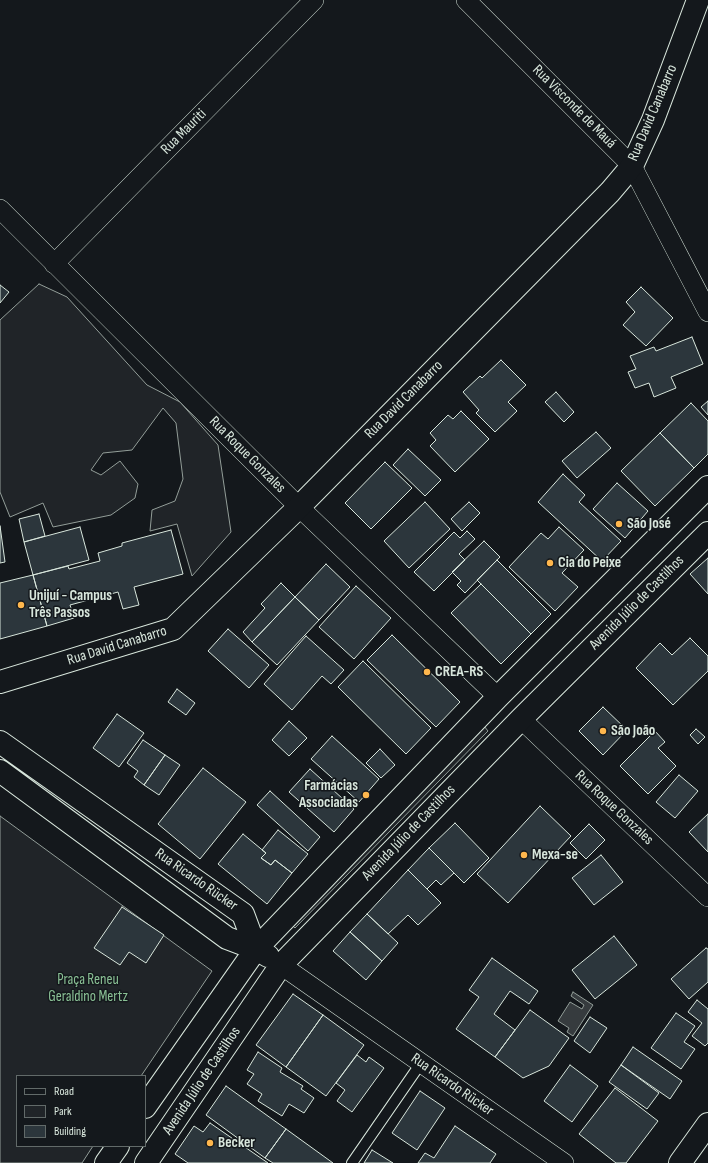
<!DOCTYPE html>
<html>
<head>
<meta charset="utf-8">
<style>
	body { margin:0 }
	#map { position:relative; width:708px; height:1163px; overflow:hidden; background:#14181c; font-family:"Sofia Sans Condensed",sans-serif }
	canvas { display:block }
	.legend { position:absolute; left:16px; top:1075px; width:130px; height:72px; box-sizing:border-box; background:#14181c; border:1px solid #626a69; margin:0; padding:5px 7px; list-style:none; font-size:12px; color:#d8e6dc }
	.legend li { display:flex; align-items:center; gap:8px; height:20px }
	.legend b { width:20px; border:1px solid #626a69 }
</style>
</head>
<body>
<div id="map">
<canvas width="708" height="1163"></canvas>
<ul class="legend">
<li><b style="height:5px;background:#14181c"></b>Road</li>
<li><b style="height:11px;background:#202428"></b>Park</li>
<li><b style="height:11px;background:#2c363c"></b>Building</li>
</ul>
</div>
<script>
const context = document.querySelector('canvas').getContext('2d');
context.lineJoin = 'round';
function fill(path, color) {
  context.fillStyle = color;
  context.fill(path, 'evenodd');
}
function poly(rows) {
  const path = new Path2D();
  for (const r of rows) {
    path.moveTo(r[0], r[1]);
    for (let i = 2; i < r.length; i += 2) path.lineTo(r[i], r[i + 1]);
  }
  return path;
}
function trace(path, color, width, dash) {
  context.strokeStyle = color;
  context.lineWidth = width;
  context.lineCap = dash ? 'butt' : 'round';
  context.setLineDash(dash || []);
  context.stroke(path);
}
function drawText(font, color, halo, rows, align = 'center') {
  context.font = font + ' "Sofia Sans Condensed",sans-serif';
  context.lineWidth = 3;
  context.setLineDash([]);
  context.textBaseline = 'middle';
  context.strokeStyle = halo;
  context.fillStyle = color;
  for (const [text, x, y, turn = 0] of rows) {
    context.save();
    context.translate(x, y);
    context.rotate((+turn || 0) * Math.PI / 180);
    context.textAlign = isNaN(turn) ? turn : align;
    if (halo) context.strokeText(text, 0, 0);
    context.fillText(text, 0, 0);
    context.restore();
  }
}
const green = poly([
	[39,284,67,297,147,385,180,402,218,445,231,532,192,576,177,524,150,531,152,510,175,501,183,479,176,423,163,408,132,450,103,453,91,470,101,475,120,461,138,484,135,498,111,515,53,527,43,503,10,517,0,492,0,320,39,284],
	[484,726,488,731,295,928,290,923,484,726],
	[0,816,212,971,141,1076,17,1076,17,1146,93,1146,82,1163,0,1163,0,816]
]);
const water = poly([
	[573,992,593,1005,573,1036,567,1032,569,1028,558,1021,570,1002,582,1009,584,1005,571,996,573,992]
]);
const building = poly([
	[0,285,9,292,0,303,0,285],
	[641,287,673,318,646,346,623,325,635,312,626,302,641,287],
	[692,337,703,364,671,377,676,388,654,397,649,383,635,388,628,372,636,369,630,356,654,347,656,351,692,337],
	[501,360,526,385,508,402,517,411,495,432,476,413,479,410,463,392,480,376,482,378,501,360],
	[556,392,574,412,564,422,545,402,556,392],
	[708,401,708,415,701,407,708,401],
	[691,403,708,421,708,454,694,468,660,433,691,403],
	[461,411,489,439,455,472,430,446,436,440,430,433,448,415,453,419,461,411],
	[596,432,611,448,577,478,562,461,596,432],
	[660,433,694,468,655,506,621,471,660,433],
	[408,449,441,480,425,496,393,465,408,449],
	[385,462,412,488,371,529,345,503,385,462],
	[563,474,585,495,579,502,621,541,602,561,538,502,563,474],
	[617,483,648,511,625,538,593,509,617,483],
	[425,502,450,529,409,568,384,541,425,502],
	[469,502,480,513,462,531,451,519,469,502],
	[39,514,45,536,24,542,19,519,39,514],
	[0,526,5,562,0,563,0,526],
	[80,527,89,560,33,575,24,542,80,527],
	[559,527,584,550,562,573,578,587,555,611,509,567,541,533,548,539,559,527],
	[171,530,183,574,134,587,139,605,123,609,118,592,70,605,74,618,47,626,33,575,68,566,69,569,100,561,98,553,122,546,122,543,171,530],
	[467,531,475,539,459,554,465,560,434,591,414,572,454,532,460,538,467,531],
	[484,541,500,557,465,593,457,585,461,581,452,572,484,541],
	[708,558,708,594,690,574,708,558],
	[497,560,551,614,531,634,477,580,497,560],
	[326,564,350,587,319,620,295,597,326,564],
	[33,575,47,626,0,639,0,583,33,575],
	[281,583,295,597,252,642,243,632,265,608,261,604,281,583],
	[481,584,531,634,501,664,451,613,481,584],
	[356,586,391,618,354,659,319,627,356,586],
	[295,597,319,620,277,665,252,642,295,597],
	[228,629,269,665,249,688,208,651,228,629],
	[392,635,460,702,436,727,367,660,392,635],
	[306,636,344,670,331,684,322,676,292,710,264,684,306,636],
	[690,638,708,656,708,671,673,705,636,668,660,643,672,655,690,638],
	[363,661,431,728,406,754,338,687,363,661],
	[177,689,195,703,186,715,168,702,177,689],
	[603,707,627,730,603,755,579,731,603,707],
	[117,714,144,733,119,767,93,748,117,714],
	[289,721,307,738,289,756,272,740,289,721],
	[696,729,705,737,698,744,690,735,696,729],
	[655,731,665,742,658,748,676,766,648,794,620,766,655,731],
	[332,736,379,779,359,802,311,759,332,736],
	[143,740,165,755,144,785,134,777,138,771,127,763,143,740],
	[380,749,395,765,381,778,366,763,380,749],
	[165,755,180,765,159,795,144,785,165,755],
	[203,768,246,802,200,859,158,824,203,768],
	[310,769,354,809,334,832,289,792,310,769],
	[679,775,698,791,675,818,656,802,679,775],
	[270,791,320,837,308,851,257,805,270,791],
	[540,806,571,836,508,903,477,874,540,806],
	[708,814,708,852,689,832,708,814],
	[455,823,489,858,464,883,429,848,455,823],
	[589,824,605,840,586,859,570,843,589,824],
	[278,830,308,854,292,873,275,860,271,865,261,858,266,853,262,850,278,830],
	[243,834,266,853,261,858,271,865,275,860,292,873,267,904,218,864,243,834],
	[429,848,454,873,441,885,436,880,427,889,408,870,429,848],
	[601,855,623,882,594,905,572,878,601,855],
	[408,870,441,903,418,925,408,915,388,934,367,914,408,870],
	[122,907,164,935,146,963,129,952,120,965,94,948,122,907],
	[367,914,398,943,382,961,350,932,367,914],
	[350,932,382,961,366,980,333,951,350,932],
	[614,936,637,965,595,999,572,970,614,936],
	[706,948,708,949,708,982,689,999,671,979,706,948],
	[492,958,538,991,529,1004,510,991,494,1014,515,1030,495,1057,456,1029,479,997,469,990,492,958],
	[293,994,323,1015,286,1067,256,1045,293,994],
	[697,1000,708,1009,708,1043,705,1046,692,1036,702,1023,688,1012,697,1000],
	[530,1010,569,1038,549,1066,523,1078,495,1057,530,1010],
	[676,1013,695,1026,684,1042,695,1049,681,1069,651,1048,676,1013],
	[323,1015,364,1045,326,1096,286,1067,323,1015],
	[590,1017,607,1028,590,1053,574,1041,590,1017],
	[633,1047,682,1081,670,1099,621,1065,633,1047],
	[258,1052,282,1068,280,1072,303,1086,301,1089,314,1098,304,1113,289,1104,282,1116,258,1101,262,1094,247,1084,254,1074,247,1070,258,1052],
	[357,1055,366,1062,369,1057,384,1068,352,1112,337,1101,345,1090,336,1083,357,1055],
	[570,1065,598,1086,572,1122,544,1101,570,1065],
	[621,1065,659,1093,647,1109,609,1082,621,1065],
	[226,1086,286,1129,265,1158,206,1115,226,1086],
	[615,1088,658,1121,626,1163,616,1163,579,1134,615,1088],
	[420,1091,445,1108,417,1150,392,1133,420,1091],
	[210,1123,268,1163,188,1163,175,1154,194,1126,203,1132,210,1123],
	[455,1126,496,1154,490,1163,418,1163,425,1153,434,1158,455,1126],
	[286,1129,333,1163,273,1163,265,1158,286,1129],
	[372,1150,393,1163,364,1163,372,1150]
]);
const lane = poly([
	[352,1163,421,1063]
]);
const street = poly([
	[466,0,632,166,708,312],
	[0,209,299,507,498,697],
	[54,264,314,0],
	[521,719,708,897],
	[281,965,564,1163]
]);
const secondary = poly([
	[0,682,173,629,299,507,610,192,632,166,653,120,698,0],
	[0,742,243,914,256,949],
	[0,771,227,938,256,949,268,956],
	[145,1107,256,949,498,697,708,487],
	[106,1163,118,1146],
	[146,1163,281,965,521,719,708,533],
	[680,1163,708,1124]
]);
const markers = [
	[619,524,4,"#ffb74d"],
	[550,563,4,"#ffb74d"],
	[21,605,4,"#ffb74d"],
	[427,672,4,"#ffb74d"],
	[603,731,4,"#ffb74d"],
	[366,795,4,"#ffb74d"],
	[524,855,4,"#ffb74d"],
	[210,1143,4,"#ffb74d"]
];
const streetNames = [
	["Rua Visconde de Mauá",574,107,45],
	["Rua David Canabarro",653,113,-67],
	["Rua Mauriti",184,132,-45],
	["Rua David Canabarro",404,400,-45],
	["Rua Roque Gonzales",247,455,45],
	["Avenida Júlio de Castilhos",637,603,-45],
	["Rua David Canabarro",117,646,-17],
	["Rua Roque Gonzales",614,808,43],
	["Avenida Júlio de Castilhos",409,833,-46],
	["Rua Ricardo Rücker",196,880,35],
	["Avenida Júlio de Castilhos",202,1081,-56],
	["Rua Ricardo Rücker",452,1085,35]
];
const poiNames = [
	["São José",627,524],
	["Cia do Peixe",558,563],
	["Unijuí - Campus",29,596],
	["Três Passos",29,613],
	["CREA-RS",435,672],
	["São João",611,731],
	["Farmácias",358,786,"right"],
	["Associadas",358,803,"right"],
	["Mexa-se",532,855],
	["Becker",218,1143]
];
const parkNames = [
	["Praça Reneu",88,980],
	["Geraldino Mertz",88,997]
];
fill(green, '#202428');
trace(green, '#939e99', 1);
fill(water, '#363b3e');
trace(water, '#939e99', 1);
fill(building, '#2c363c');
trace(building, '#d8e6dc', 1);
trace(lane, '#d8e6dc', 12);
trace(street, '#d8e6dc', 20);
trace(secondary, '#d8e6dc', 24);
trace(lane, '#14181c', 10);
trace(street, '#14181c', 19);
trace(secondary, '#14181c', 22);
for (const [x, y, r, color] of markers) {
  const dot = new Path2D();
  dot.arc(x, y, r, 0, 2 * Math.PI);
  context.fillStyle = color;
  context.fill(dot);
  trace(dot, '#14181c', 1.5);
}
drawText('15px', '#d8e6dc', '#14181c', streetNames);
drawText('bold 15px', '#d8e6dc', '#14181c', poiNames, 'left');
drawText('15px', '#8ac095', '#14181c', parkNames);
</script>
</body>
</html>
